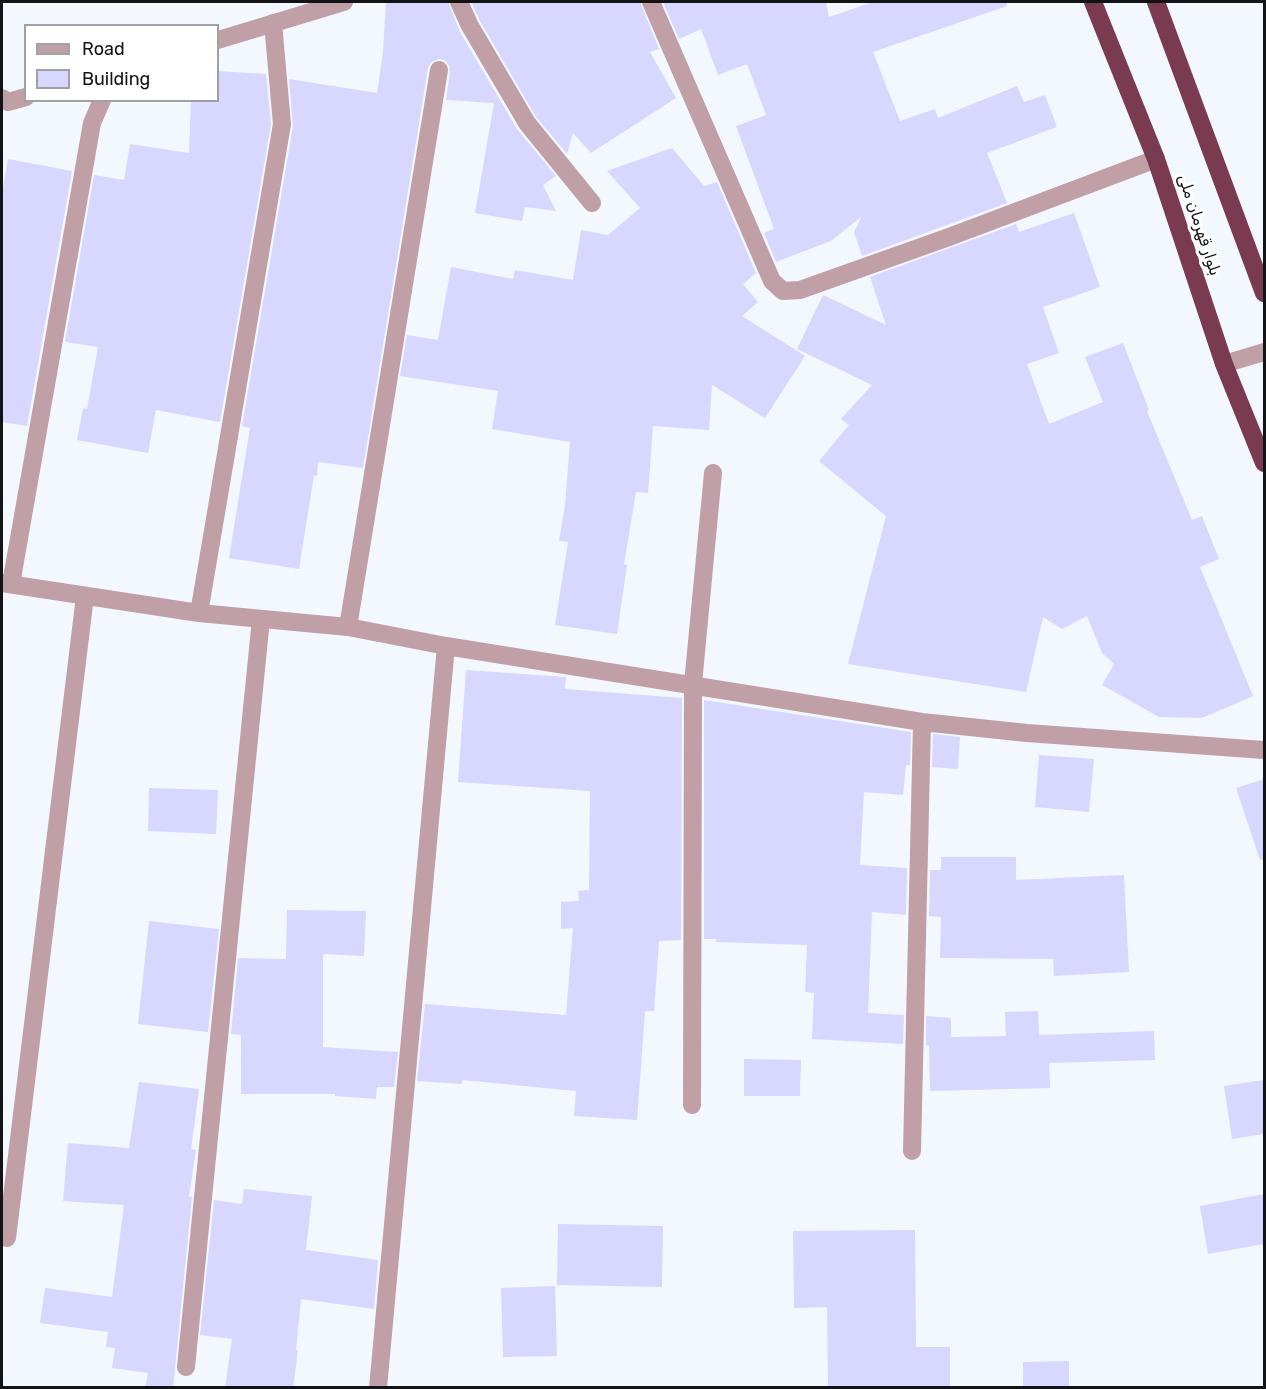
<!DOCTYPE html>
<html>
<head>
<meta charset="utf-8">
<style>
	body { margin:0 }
	#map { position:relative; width:1266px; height:1389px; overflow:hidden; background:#f3f8fe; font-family:Rubik,sans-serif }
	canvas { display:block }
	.frame { position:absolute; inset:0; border:3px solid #121315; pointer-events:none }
	.legend { position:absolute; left:24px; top:24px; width:195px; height:78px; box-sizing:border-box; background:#fff; border:2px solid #a0a1a1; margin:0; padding:8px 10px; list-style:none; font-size:18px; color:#121315 }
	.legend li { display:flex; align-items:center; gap:12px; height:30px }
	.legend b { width:30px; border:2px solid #a0a1a1 }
</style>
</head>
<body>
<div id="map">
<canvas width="1266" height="1389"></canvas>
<div class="frame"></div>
<ul class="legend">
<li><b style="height:8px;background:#c09fa7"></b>Road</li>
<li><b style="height:16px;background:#d7d7ff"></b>Building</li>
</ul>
</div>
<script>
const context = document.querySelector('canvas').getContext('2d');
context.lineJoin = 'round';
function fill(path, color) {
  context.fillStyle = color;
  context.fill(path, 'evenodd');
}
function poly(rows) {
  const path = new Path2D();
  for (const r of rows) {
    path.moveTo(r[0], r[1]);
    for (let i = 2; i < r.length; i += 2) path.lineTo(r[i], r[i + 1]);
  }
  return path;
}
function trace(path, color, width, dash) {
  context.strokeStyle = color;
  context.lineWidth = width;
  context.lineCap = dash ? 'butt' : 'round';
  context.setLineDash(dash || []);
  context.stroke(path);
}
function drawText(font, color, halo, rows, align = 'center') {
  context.font = font + ' Rubik,"Noto Naskh Arabic",sans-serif';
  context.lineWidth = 6;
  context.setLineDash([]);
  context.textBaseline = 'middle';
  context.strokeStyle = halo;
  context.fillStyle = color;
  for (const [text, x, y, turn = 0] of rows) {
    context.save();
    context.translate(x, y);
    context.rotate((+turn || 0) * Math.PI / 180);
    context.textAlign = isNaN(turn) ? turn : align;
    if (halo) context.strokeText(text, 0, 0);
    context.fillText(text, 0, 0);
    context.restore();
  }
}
const building = poly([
	[386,2,448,2,460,32,517,129,556,176,543,185,556,211,525,207,522,221,475,213,494,103,446,100,450,72,449,66,446,61,440,59,431,62,428,68,363,468,318,462,317,476,314,475,299,569,229,558,250,428,242,426,293,126,289,79,377,93,383,52],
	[471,2,640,2,659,49,650,52,676,98,591,153,573,133,567,154,536,117,480,21],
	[663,2,826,2,829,17,873,2,1006,2,1007,6,873,52,900,121,935,109,938,118,1017,86,1024,102,1045,95,1057,127,987,153,1007,203,862,256,854,232,862,216,831,241,776,262,764,233,774,229,736,126,766,115,747,64,718,75,701,29,679,39],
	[218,71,266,74,271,124,220,422,156,410,148,453,77,440,83,408,87,409,98,347,65,342,94,175,124,180,130,144,189,153,191,100,218,100],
	[672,148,704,186,717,182,756,273,743,284,758,302,742,316,805,356,765,418,712,385,709,430,653,426,648,493,636,492,624,564,627,565,617,634,555,625,568,542,559,541,565,505,570,442,492,429,498,391,400,376,407,335,438,340,451,267,513,279,515,270,573,280,581,230,608,235,640,208,607,171],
	[8,159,72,171,27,426,2,422,2,193],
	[1074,213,1100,287,1043,307,1059,353,1027,364,1049,424,1103,402,1085,357,1123,343,1149,410,1147,411,1192,520,1202,516,1219,559,1200,567,1253,696,1202,718,1159,717,1102,685,1114,664,1102,653,1087,616,1062,629,1043,617,1026,692,848,664,886,516,819,461,849,425,841,419,872,385,797,349,823,295,886,325,870,277,1016,224,1019,232],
	[466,670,566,677,565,689,682,698,681,940,659,941,654,1011,645,1011,637,1120,574,1116,576,1091,462,1080,462,1084,417,1081,425,1004,566,1015,573,928,561,929,561,902,579,901,578,891,589,890,590,791,458,782],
	[704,700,911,732,910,765,906,765,903,795,864,792,860,865,907,868,906,915,872,912,868,1013,904,1015,903,1044,812,1039,814,993,805,992,807,945,716,942,717,939,704,939],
	[933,734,960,737,958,769,932,767],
	[1039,755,1094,759,1089,812,1035,807],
	[1264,779,1264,859,1260,860,1236,788],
	[149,788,218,790,216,834,148,831],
	[941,857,1016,857,1016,880,1124,875,1129,972,1054,976,1053,959,940,958,941,917,929,916,930,870,941,870],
	[287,910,366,911,364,956,323,954,323,1047,398,1052,394,1087,377,1087,376,1099,335,1096,335,1094,241,1094,241,1035,231,1034,238,958,286,959],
	[149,921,219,929,208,1032,138,1024],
	[1038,1011,1039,1035,1154,1031,1155,1060,1049,1063,1050,1088,930,1091,929,1046,926,1045,926,1016,951,1018,951,1037,1006,1036,1005,1012],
	[744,1059,801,1060,800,1096,744,1096],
	[1264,1080,1264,1134,1232,1139,1224,1086],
	[139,1082,199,1089,191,1149,196,1150,189,1197,192,1197,173,1388,145,1388,148,1373,112,1368,115,1348,106,1347,108,1332,40,1323,45,1288,112,1297,124,1205,63,1201,68,1143,129,1148],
	[244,1189,312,1196,306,1250,378,1260,374,1309,301,1299,296,1350,298,1350,293,1388,225,1388,232,1339,200,1335,214,1200,242,1204],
	[1264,1194,1264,1244,1208,1254,1200,1206],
	[558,1224,663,1226,662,1287,557,1285],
	[915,1230,916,1347,950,1347,950,1388,828,1388,827,1307,794,1308,793,1231],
	[555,1286,557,1356,503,1357,501,1288],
	[1069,1361,1069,1388,1023,1388,1023,1362]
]);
const minor = poly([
	[459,2,470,26,527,123,592,203],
	[651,2,772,281,783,291,800,290,949,237,1156,159],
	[218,40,344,2],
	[2,98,8,102,26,97],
	[1224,364,1264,352],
	[2,583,199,613,348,627,446,646,922,722,1027,733,1264,750],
	[11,584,92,123,102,100],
	[199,613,282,124,273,23],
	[348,627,439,70],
	[692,1105,693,684,713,473],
	[912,1151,922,722],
	[7,1238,85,596],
	[186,1367,261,619],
	[378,1388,446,646]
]);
const highway = poly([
	[1093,2,1156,159,1224,364,1264,463],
	[1156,2,1264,293]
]);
const streetNames = [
	["بلوار قهرمان ملی",1199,225,72]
];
fill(building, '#d7d7ff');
trace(minor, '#c09fa7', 18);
trace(highway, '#7a3a4f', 18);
drawText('16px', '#121315', '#fff', streetNames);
</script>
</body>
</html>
